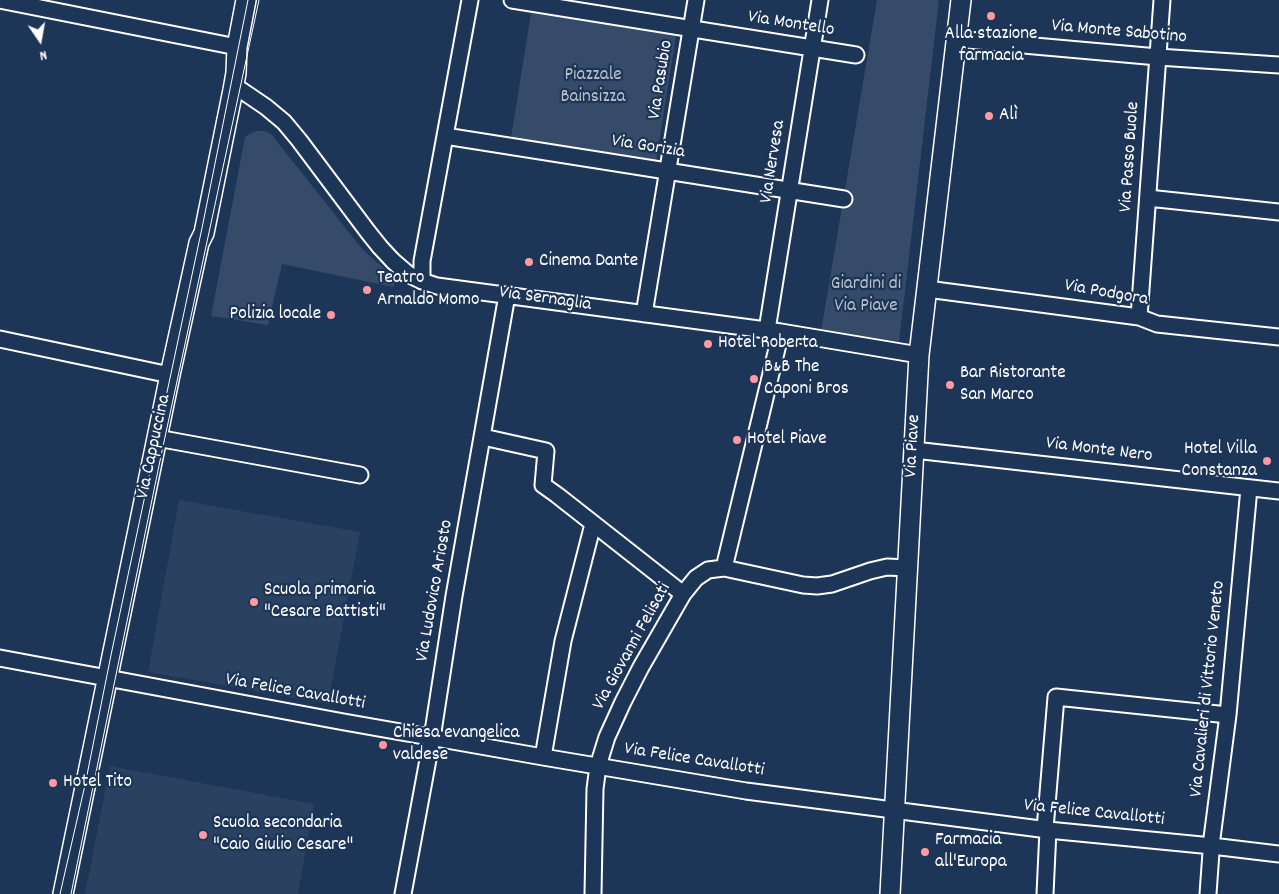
<!DOCTYPE html>
<html>
<head>
<meta charset="utf-8">
<style>
	body { margin:0 }
	#map { position:relative; width:1279px; height:894px; overflow:hidden; background:#1d3557; font-family:Dekko,sans-serif }
	canvas { display:block }
	.north { position:absolute; left:15px; top:15px; width:50px; height:50px; -webkit-text-stroke:4px #1d3557; paint-order:stroke; rotate:168deg; font-size:14px; font-weight:700; line-height:20px; text-align:center; color:#fff }
	.north::after { content:''; display:block; margin:auto; width:18px; height:22px; background:#fff; clip-path:polygon(50% 0,100% 100%,50% 72%,0 100%) }
</style>
</head>
<body>
<div id="map">
<canvas width="1279" height="894"></canvas>
<div class="north">N</div>
</div>
<script>
const context = document.querySelector('canvas').getContext('2d');
context.lineJoin = 'round';
function fill(path, color) {
  context.fillStyle = color;
  context.fill(path, 'evenodd');
}
function poly(rows) {
  const path = new Path2D();
  for (const r of rows) {
    path.moveTo(r[0], r[1]);
    for (let i = 2; i < r.length; i += 2) path.lineTo(r[i], r[i + 1]);
  }
  return path;
}
function trace(path, color, width, dash) {
  context.strokeStyle = color;
  context.lineWidth = width;
  context.lineCap = dash ? 'butt' : 'round';
  context.setLineDash(dash || []);
  context.stroke(path);
}
function drawText(font, color, halo, rows, align = 'center') {
  context.font = font + ' Dekko,sans-serif';
  context.lineWidth = 4.5;
  context.setLineDash([]);
  context.textBaseline = 'middle';
  context.strokeStyle = halo;
  context.fillStyle = color;
  for (const [text, x, y, turn = 0] of rows) {
    context.save();
    context.translate(x, y);
    context.rotate((+turn || 0) * Math.PI / 180);
    context.textAlign = isNaN(turn) ? turn : align;
    if (halo) context.strokeText(text, 0, 0);
    context.fillText(text, 0, 0);
    context.restore();
  }
}
const built = poly([
	[179,500,360,532,328,704,148,672],
	[110,766,314,804,298,894,85,894]
]);
const green = poly([
	[877,0,939,0,899,342,821,331],
	[531,13,676,36,656,161,511,138],
	[257,131,265,131,271,134,363,250,397,280,393,287,282,264,268,325,211,316,245,137,251,133]
]);
const minor = poly([
	[0,0,237,47],
	[512,0,856,55],
	[956,39,1158,57,1279,65],
	[241,90,266,107,284,122,299,140,368,232,380,247,393,261,408,274,422,281,437,286,781,332,919,355],
	[445,136,844,199],
	[1148,198,1279,212],
	[422,281,422,261,470,0],
	[927,289,1139,317,1157,324,1279,337],
	[644,314,696,0],
	[1139,317,1162,0],
	[767,330,820,0],
	[0,339,170,375],
	[483,437,546,451,543,485,557,495,683,594],
	[157,438,360,475],
	[914,450,1279,491],
	[724,568,781,332],
	[0,658,344,722,543,757,746,791,1048,830,1212,846,1279,854],
	[543,757,563,641,593,524],
	[1045,829,1056,697,1228,715],
	[403,894,432,738,454,596,507,295],
	[593,894,595,789,598,766,607,737,623,702,641,667,683,594,696,578,708,570,724,568,803,585,817,586,832,584,870,571,887,567,908,568],
	[1045,894,1048,830],
	[1208,894,1212,838,1228,715,1249,488]
]);
const tertiary = poly([
	[63,894,170,375,199,243,204,233,233,90,236,73,237,47,246,0],
	[890,894,919,355,961,0]
]);
const tram = poly([
	[60,894,85,785,111,655,202,228,248,0],
	[71,894,162,451,259,0]
]);
const markers = [
	[991,16,5,"#ff9aa2"],
	[989,116,5,"#ff9aa2"],
	[529,262,5,"#ff9aa2"],
	[367,290,5,"#ff9aa2"],
	[331,315,5,"#ff9aa2"],
	[708,344,5,"#ff9aa2"],
	[754,379,5,"#ff9aa2"],
	[950,385,5,"#ff9aa2"],
	[737,440,5,"#ff9aa2"],
	[1267,461,5,"#ff9aa2"],
	[254,602,5,"#ff9aa2"],
	[383,745,5,"#ff9aa2"],
	[53,783,5,"#ff9aa2"],
	[203,835,5,"#ff9aa2"],
	[925,852,5,"#ff9aa2"]
];
const streetNames = [
	["Via Montello",791,25,9],
	["Via Monte Sabotino",1119,33,5],
	["Via Pasubio",662,80,-81],
	["Via Gorizia",648,148,9],
	["Via Passo Buole",1131,157,-86],
	["Via Nervesa",774,162,-81],
	["Via Podgora",1106,294,10],
	["Via Sernaglia",545,300,8],
	["Via Piave",914,446,-87],
	["Via Cappuccina",155,447,-78],
	["Via Monte Nero",1099,451,7],
	["Via Ludovico Ariosto",436,591,-80],
	["Via Giovanni Felisati",633,647,-61],
	["Via Cavalieri di Vittorio Veneto",1209,689,-84],
	["Via Felice Cavallotti",295,693,10],
	["Via Felice Cavallotti",694,761,9],
	["Via Felice Cavallotti",1094,814,6]
];
const poiNames = [
	["Alla stazione",991,35,"center"],
	["farmacia",991,57,"center"],
	["Alì",999,116],
	["Cinema Dante",539,262],
	["Teatro",377,279],
	["Arnaldo Momo",377,301],
	["Polizia locale",321,315,"right"],
	["Hotel Roberta",718,344],
	["B&B The",764,368],
	["Caponi Bros",764,390],
	["Bar Ristorante",960,374],
	["San Marco",960,396],
	["Hotel Piave",747,440],
	["Hotel Villa",1257,450,"right"],
	["Constanza",1257,472,"right"],
	["Scuola primaria",264,591],
	["\"Cesare Battisti\"",264,613],
	["Chiesa evangelica",393,734],
	["valdese",393,756],
	["Hotel Tito",63,783],
	["Scuola secondaria",213,824],
	["\"Caio Giulio Cesare\"",213,846],
	["Farmacia",935,841],
	["all'Europa",935,863]
];
const parkNames = [
	["Piazzale",593,76],
	["Bainsizza",593,98],
	["Giardini di",866,285],
	["Via Piave",866,307]
];
fill(built, '#2a4161');
fill(green, '#364b69');
trace(minor, '#fff', 19);
trace(tertiary, '#fff', 22);
trace(minor, '#1d3557', 15);
trace(tertiary, '#1d3557', 19);
trace(tram, '#fff', 1);
for (const [x, y, r, color] of markers) {
  const dot = new Path2D();
  dot.arc(x, y, r, 0, 2 * Math.PI);
  context.fillStyle = color;
  context.fill(dot);
  trace(dot, '#1d3557', 2);
}
drawText('19px', '#fff', '#1d3557', streetNames);
drawText('19px', '#fff', '#1d3557', poiNames, 'left');
drawText('19px', '#b9c0ca', '#1d3557', parkNames);
</script>
</body>
</html>
